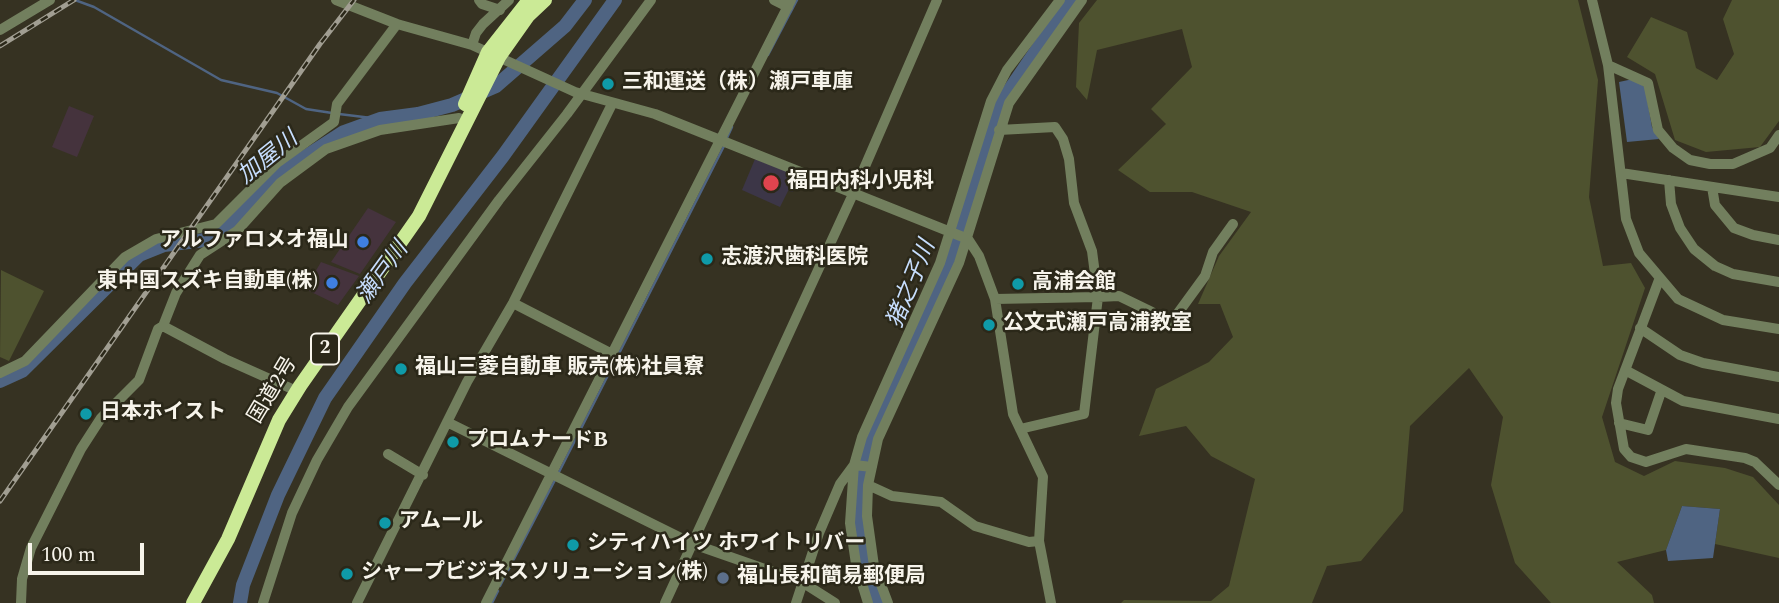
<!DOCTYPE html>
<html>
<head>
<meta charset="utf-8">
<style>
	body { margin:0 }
	#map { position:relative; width:1779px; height:603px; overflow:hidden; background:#363222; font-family:Spectral,serif }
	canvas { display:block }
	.scale { position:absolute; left:28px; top:543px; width:116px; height:32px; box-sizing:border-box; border:4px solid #f7f4eb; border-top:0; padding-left:9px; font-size:21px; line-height:24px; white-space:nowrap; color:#f7f4eb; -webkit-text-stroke:5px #2b2819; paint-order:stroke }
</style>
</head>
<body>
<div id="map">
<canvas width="1779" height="603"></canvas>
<div class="scale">100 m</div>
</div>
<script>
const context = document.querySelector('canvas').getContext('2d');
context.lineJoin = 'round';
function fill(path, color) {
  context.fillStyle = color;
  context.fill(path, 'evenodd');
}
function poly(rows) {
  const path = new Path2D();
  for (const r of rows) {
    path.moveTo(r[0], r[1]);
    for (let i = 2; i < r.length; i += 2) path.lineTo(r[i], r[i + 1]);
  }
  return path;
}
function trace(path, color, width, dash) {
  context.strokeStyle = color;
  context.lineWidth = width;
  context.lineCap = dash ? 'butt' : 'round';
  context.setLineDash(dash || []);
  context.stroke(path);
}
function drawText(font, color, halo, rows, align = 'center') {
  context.font = font + ' Spectral,"Noto Sans JP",serif';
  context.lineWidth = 5;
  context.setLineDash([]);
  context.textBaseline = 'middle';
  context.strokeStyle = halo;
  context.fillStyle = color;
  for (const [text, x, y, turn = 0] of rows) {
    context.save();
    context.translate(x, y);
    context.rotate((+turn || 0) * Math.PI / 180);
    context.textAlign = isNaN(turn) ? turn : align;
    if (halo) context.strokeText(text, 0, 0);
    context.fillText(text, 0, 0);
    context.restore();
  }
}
const commercial = poly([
	[69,106,94,116,77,157,52,147],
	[368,208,396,222,360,274,331,262],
	[321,262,359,276,338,305,305,289]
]);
const medical = poly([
	[755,159,799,176,793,192,788,191,780,207,742,190]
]);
const green = poly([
	[1097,0,1578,0,1598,80,1589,197,1603,266,1631,263,1645,288,1602,417,1615,462,1644,476,1675,461,1725,468,1753,477,1779,505,1779,558,1715,544,1720,509,1682,506,1666,550,1617,562,1652,595,1654,603,1551,603,1515,563,1491,485,1503,417,1469,368,1410,426,1403,511,1361,561,1327,566,1312,603,1121,603,1124,600,1211,601,1229,586,1255,479,1211,456,1186,426,1139,436,1156,389,1209,362,1233,337,1220,304,1198,304,1219,256,1251,212,1192,192,1150,192,1118,170,1166,124,1151,109,1192,67,1182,29,1097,50,1087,100,1076,87,1079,23],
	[1732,0,1779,0,1779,121,1760,147,1706,152,1675,140,1655,74,1627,57,1651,17,1687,32,1696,68,1717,80,1734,54,1723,19],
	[1,270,44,291,9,361,0,357]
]);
const water = poly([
	[1633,79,1645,87,1652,127,1659,139,1627,142,1619,82],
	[1682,506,1720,509,1713,558,1668,561,1666,550]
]);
const stream = poly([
	[75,0,94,7,221,80,277,93,306,109,332,113],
	[768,55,797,0],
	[339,114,380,119],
	[726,140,732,127],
	[558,474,724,146],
	[500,586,555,480],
	[492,603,498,591]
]);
const river = poly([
	[0,381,22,371,139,255,164,245,205,240,220,232,282,172,344,132,380,119,418,114,452,105,496,86,565,26,585,0],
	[240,603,243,585,278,495,325,398,405,283,503,156,615,0],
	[879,603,864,565,859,521,857,489,866,449,880,412,942,283,998,107,1071,0]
]);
const minor = poly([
	[336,0,397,24,472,45,575,92,655,114,968,239,979,256,995,299,1013,414,1043,477,1039,541,1051,603],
	[479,0,482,4,500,10],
	[774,0,788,7],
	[1592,0,1608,65,1626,219,1639,253,1678,299,1723,320,1779,329],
	[0,30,50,0],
	[472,45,476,33,483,24,509,0],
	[1608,65,1648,83,1658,130,1673,148,1690,160,1710,164,1733,164,1770,148,1779,135],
	[999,130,1055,127,1063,139,1069,159,1074,203,1092,251,1098,297,1119,296,1152,312,1162,322,1170,324,1205,276,1213,252,1233,224],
	[1621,173,1779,197],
	[1669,180,1671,204,1680,228,1694,249,1715,266,1733,274,1779,282],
	[1712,187,1715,205,1734,228,1753,235,1779,240],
	[1659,280,1618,389,1616,403,1624,449,1631,457,1646,462,1686,449,1745,458,1755,462,1779,485],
	[995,299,1098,297,1084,414,1020,429],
	[513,303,614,355],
	[163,326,225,359,290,388],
	[1640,328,1680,355,1703,363,1779,377],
	[1625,370,1683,401,1779,419],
	[0,373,25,361,125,257,156,239,216,224,277,163,334,122,337,104,397,24],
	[447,422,693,544,802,582,835,603],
	[1619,423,1648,430,1661,392],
	[388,454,423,475],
	[868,485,892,496,941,502,975,526,1029,542,1039,541],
	[21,603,22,579,31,548,81,449,101,418,139,380,158,329,163,326,176,293,200,255,237,231,280,183,326,149,380,130,459,118],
	[263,603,292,513,317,460,348,407,499,200,567,114,651,0],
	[357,603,467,382,513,303,612,104],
	[486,603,791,0],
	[665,603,853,194,937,0],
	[796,603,819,533,840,484,854,465,872,467],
	[868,603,856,564,850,523,854,465,862,437,940,263,991,101,1007,70,1060,0],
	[888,603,874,566,867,516,868,485,878,439,959,263,1009,103,1082,0]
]);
const highway = poly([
	[465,104,488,52,529,0],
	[193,603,228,539,279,420,300,386,419,216,499,57,528,16,545,0]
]);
const rail = poly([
	[0,46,74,0],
	[0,501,320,44,354,0]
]);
const markers = [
	[608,84,7,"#0f9aa8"],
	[771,183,9,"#e0444e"],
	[363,242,7,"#3f7fe0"],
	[707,259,7,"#0f9aa8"],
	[332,283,7,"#3f7fe0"],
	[1018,284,7,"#0f9aa8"],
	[989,325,7,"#0f9aa8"],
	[401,369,7,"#0f9aa8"],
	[86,414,7,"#0f9aa8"],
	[453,442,7,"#0f9aa8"],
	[385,523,7,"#0f9aa8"],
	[573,545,7,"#0f9aa8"],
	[347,574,7,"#0f9aa8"],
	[723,578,7,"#5c6f8a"]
];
const shields = [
	[325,349,28]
];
const shieldNames = [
	["2",325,349]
];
const poiNames = [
	["三和運送（株）瀬戸車庫",622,84],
	["福田内科小児科",787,183],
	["アルファロメオ福山",349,242,"right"],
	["志渡沢歯科医院",721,259],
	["東中国スズキ自動車(株)",318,283,"right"],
	["高浦会館",1032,284],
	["公文式瀬戸高浦教室",1003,325],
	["福山三菱自動車 販売(株)社員寮",415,369],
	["日本ホイスト",100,414],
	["プロムナードB",467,442],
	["アムール",399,523],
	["シティハイツ ホワイトリバー",587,545],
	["シャープビジネスソリューション(株)",361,574],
	["福山長和簡易郵便局",737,578]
];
const streetNames = [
	["国道2号",274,391,-59]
];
const waterNames = [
	["加屋川",269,159,-39],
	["瀬戸川",384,274,-54],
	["猪之子川",913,285,-68]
];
fill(commercial, '#45333d');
fill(medical, '#3c3647');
fill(green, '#4e522f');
fill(water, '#4f6482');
trace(stream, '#4f6482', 2.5);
trace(river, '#4f6482', 14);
trace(minor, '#727f5e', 10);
trace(highway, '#cbea96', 14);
trace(rail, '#a19e92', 5);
trace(rail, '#2b2819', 2.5, [8]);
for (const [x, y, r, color] of markers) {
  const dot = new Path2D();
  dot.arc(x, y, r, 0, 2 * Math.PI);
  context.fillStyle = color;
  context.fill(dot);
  trace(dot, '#2b2819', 2.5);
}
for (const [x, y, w] of shields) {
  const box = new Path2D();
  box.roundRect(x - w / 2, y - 15.5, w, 31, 5);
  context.fillStyle = '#2b2819';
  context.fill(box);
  trace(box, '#f7f4eb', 2);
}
drawText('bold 19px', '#f7f4eb', null, shieldNames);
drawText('bold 21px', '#f7f4eb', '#2b2819', poiNames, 'left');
drawText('21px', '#f7f4eb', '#2b2819', streetNames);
drawText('italic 23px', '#c7defe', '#2b2819', waterNames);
</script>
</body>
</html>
